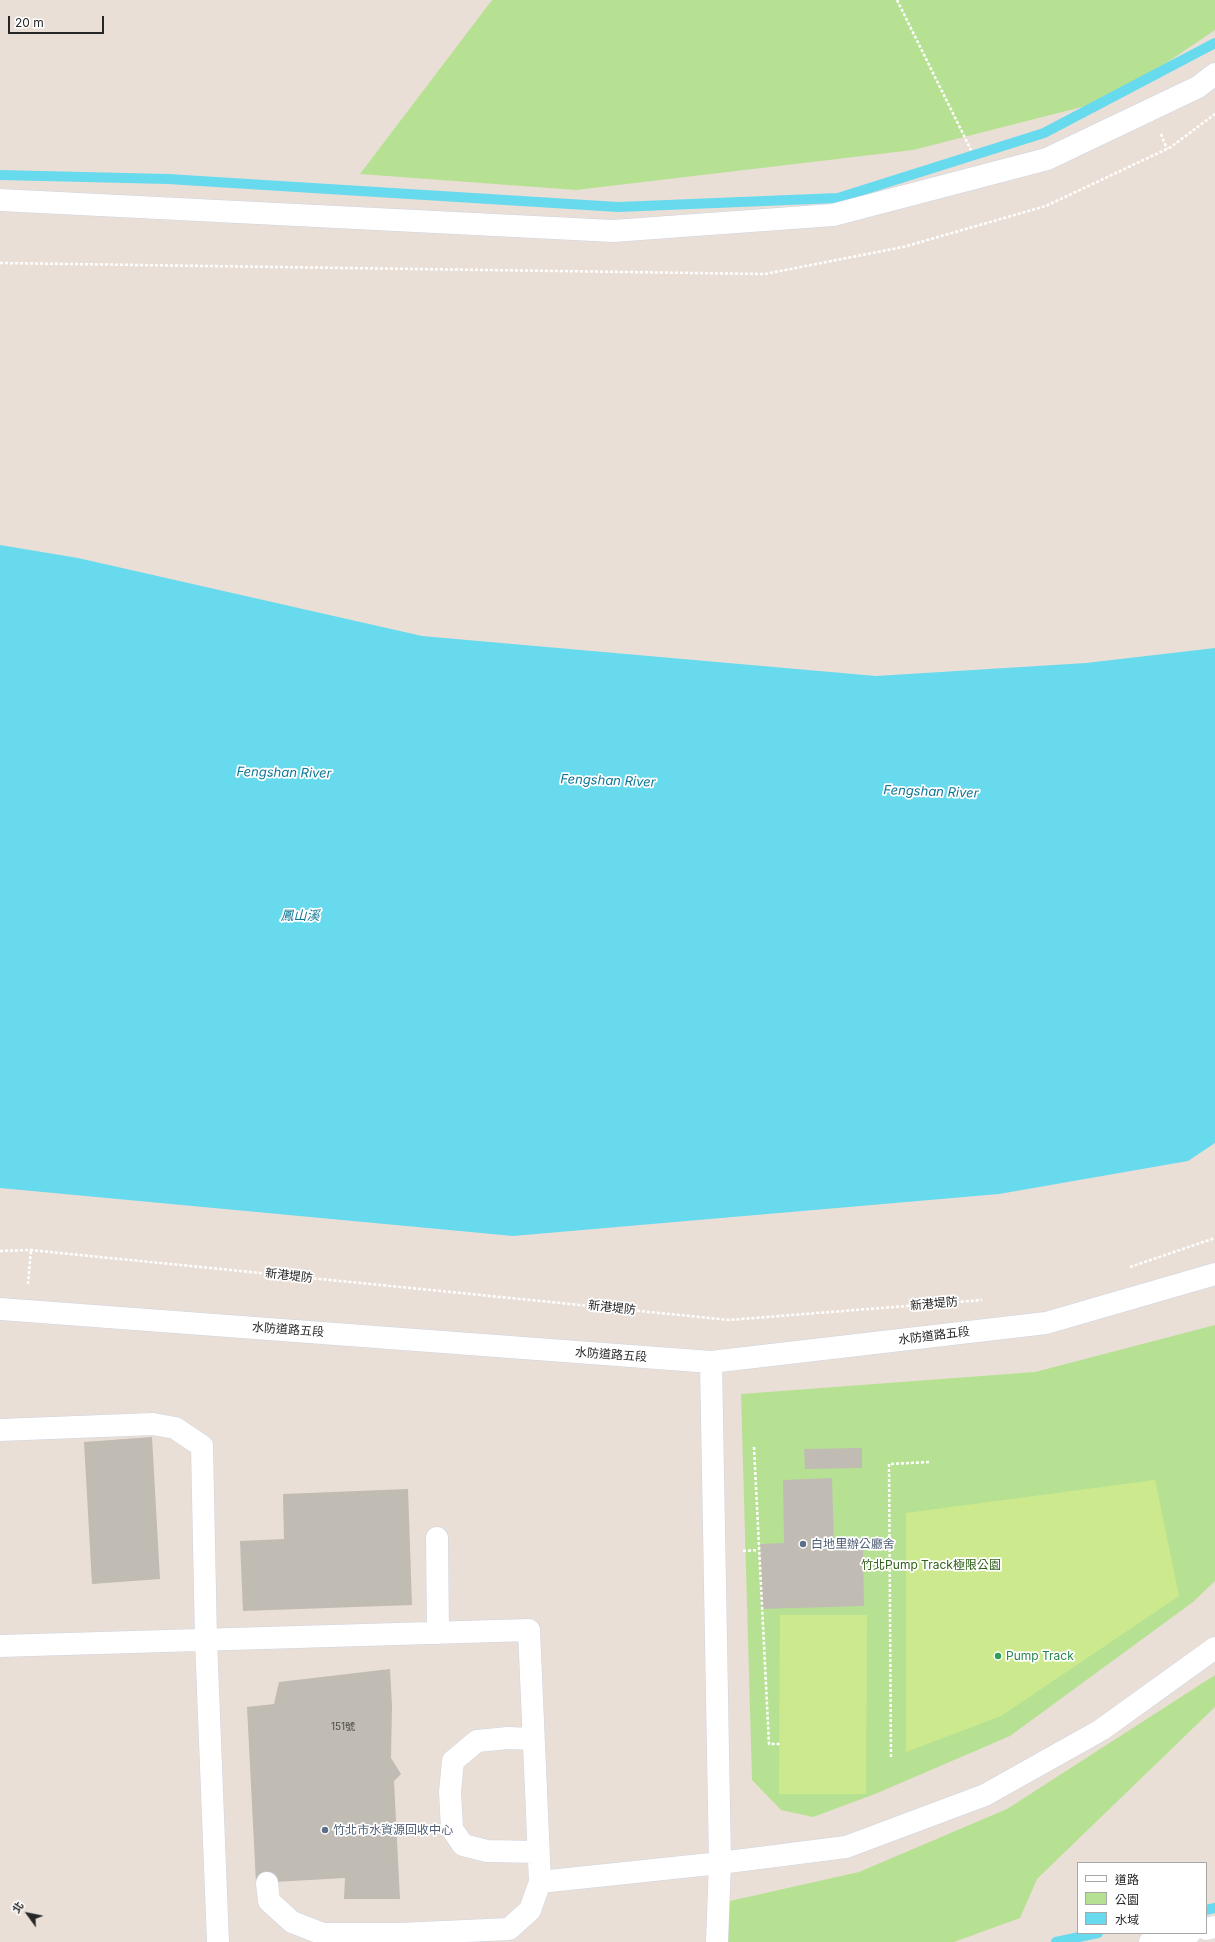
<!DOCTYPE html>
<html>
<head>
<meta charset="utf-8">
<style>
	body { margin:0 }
	#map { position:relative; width:1215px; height:1942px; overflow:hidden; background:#eadfd7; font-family:Inter,"Noto Sans TC",sans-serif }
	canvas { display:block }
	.legend { position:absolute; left:1077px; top:1862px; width:130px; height:72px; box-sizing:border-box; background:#fff; border:1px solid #a8a8a8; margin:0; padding:5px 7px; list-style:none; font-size:12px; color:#262626 }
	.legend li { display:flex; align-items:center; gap:8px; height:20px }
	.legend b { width:20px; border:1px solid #a8a8a8 }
	.north { position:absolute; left:8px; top:1894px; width:40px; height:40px; -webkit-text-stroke:3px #fff; paint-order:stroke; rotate:303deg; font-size:11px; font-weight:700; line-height:16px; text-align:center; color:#262626 }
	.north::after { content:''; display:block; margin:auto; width:14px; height:18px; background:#262626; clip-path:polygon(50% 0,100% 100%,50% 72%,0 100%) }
	.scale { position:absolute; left:8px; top:16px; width:96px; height:18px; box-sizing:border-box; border:2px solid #262626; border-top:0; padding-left:5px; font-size:12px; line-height:14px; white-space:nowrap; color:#262626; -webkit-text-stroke:3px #fff; paint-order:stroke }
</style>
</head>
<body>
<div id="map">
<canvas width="1215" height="1942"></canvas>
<ul class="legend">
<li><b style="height:5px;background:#fff"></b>道路</li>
<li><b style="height:11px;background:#b7e192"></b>公園</li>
<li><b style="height:11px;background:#68daee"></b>水域</li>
</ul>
<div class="north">北</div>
<div class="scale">20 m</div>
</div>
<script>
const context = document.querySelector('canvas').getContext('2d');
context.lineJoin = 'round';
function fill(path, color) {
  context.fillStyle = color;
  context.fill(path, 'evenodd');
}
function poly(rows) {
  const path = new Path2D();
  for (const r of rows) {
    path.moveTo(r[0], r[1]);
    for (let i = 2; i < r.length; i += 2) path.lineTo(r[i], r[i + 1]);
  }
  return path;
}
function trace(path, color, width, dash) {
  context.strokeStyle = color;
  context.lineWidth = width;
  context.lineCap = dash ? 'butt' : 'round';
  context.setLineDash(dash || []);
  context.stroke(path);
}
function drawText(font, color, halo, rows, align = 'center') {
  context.font = font + ' Inter,"Noto Sans TC",sans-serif';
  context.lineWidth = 3.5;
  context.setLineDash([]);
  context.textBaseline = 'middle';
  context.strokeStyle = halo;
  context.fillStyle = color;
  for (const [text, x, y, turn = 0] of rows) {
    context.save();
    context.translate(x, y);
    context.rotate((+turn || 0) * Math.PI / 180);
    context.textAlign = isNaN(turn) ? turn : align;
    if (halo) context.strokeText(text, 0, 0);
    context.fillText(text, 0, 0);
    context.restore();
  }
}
const green = poly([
	[492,0,1215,0,1215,30,1113,99,913,150,576,190,360,174],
	[1215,1325,1215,1581,1193,1602,1010,1736,875,1794,813,1817,781,1810,752,1780,741,1394,1035,1372],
	[1215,1675,1215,1707,1037,1879,1020,1918,954,1942,718,1942,712,1905,859,1872,1007,1809]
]);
const pitch = poly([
	[1155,1480,1179,1596,1001,1716,906,1752,906,1513],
	[780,1615,867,1615,866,1794,779,1794]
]);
const water = poly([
	[0,545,78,558,422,636,876,676,1086,663,1215,648,1215,1143,1188,1161,999,1194,513,1236,0,1188]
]);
const stream = poly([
	[0,175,168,179,618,207,838,198,1044,133,1215,43],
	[1206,1910,1215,1908],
	[1056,1942,1098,1933]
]);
const building = poly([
	[152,1437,160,1579,92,1584,84,1442],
	[862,1448,862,1468,805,1469,804,1449],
	[832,1478,834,1546,863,1546,864,1606,761,1609,760,1544,784,1543,783,1480],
	[408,1489,412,1605,243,1611,240,1541,284,1539,283,1494],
	[390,1669,392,1706,391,1758,401,1774,394,1781,400,1899,344,1899,345,1878,256,1883,247,1707,274,1704,279,1682]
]);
const path = poly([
	[897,0,971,150],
	[1161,134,1167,149],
	[0,263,765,274,903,247,1046,206,1171,147,1215,114],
	[0,1251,31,1250,729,1320,982,1300],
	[1130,1267,1215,1238],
	[28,1284,31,1250],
	[754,1447,769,1744,780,1744],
	[743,1551,758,1550],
	[891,1757,889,1464,930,1462]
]);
const minor = poly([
	[0,200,613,231,833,215,1047,159,1198,87,1215,74],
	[0,1309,711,1362,1046,1323,1215,1274],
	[711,1362,720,1863,717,1942],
	[0,1430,153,1424,175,1428,202,1446,206,1640,218,1942],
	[437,1538,438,1633],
	[0,1646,529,1630,540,1882,530,1910,509,1929,399,1934,323,1934,292,1922,269,1901,267,1883],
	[533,1739,508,1738,477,1741,453,1761,450,1792,452,1829,463,1845,487,1851,538,1852],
	[540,1882,720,1863,846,1847,985,1795,1101,1730,1215,1648],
	[1206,1929,1215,1927],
	[1150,1942,1190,1933]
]);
const markers = [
	[803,1544,4,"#5c6f8a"],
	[998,1656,4,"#2e9e5b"],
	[325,1830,4,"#5c6f8a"]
];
const numberNames = [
	["151號",343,1727]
];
const streetNames = [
	["新港堤防",289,1276,6],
	["新港堤防",934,1304,-5],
	["新港堤防",612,1308,6],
	["水防道路五段",288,1330,4],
	["水防道路五段",934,1336,-7],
	["水防道路五段",611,1355,4]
];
const serviceNames = [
	["白地里辦公廳舍",811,1544],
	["竹北市水資源回收中心",333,1830]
];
const parkNames = [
	["竹北Pump Track極限公園",931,1565]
];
const leisureNames = [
	["Pump Track",1006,1656]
];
const waterNames = [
	["Fengshan River",284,773,1],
	["Fengshan River",608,781,2],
	["Fengshan River",931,792,2],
	["鳳山溪",300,916]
];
fill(green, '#b7e192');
fill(pitch, '#cde98e');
fill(water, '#68daee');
trace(stream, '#68daee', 10);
fill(building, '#c0bbb3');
trace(minor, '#cdd3e0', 23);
trace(path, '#fff', 2.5, [3, 2]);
trace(minor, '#fff', 22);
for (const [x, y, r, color] of markers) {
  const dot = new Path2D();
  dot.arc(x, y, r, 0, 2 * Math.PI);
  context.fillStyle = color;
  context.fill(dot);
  trace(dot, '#fff', 1.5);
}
drawText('10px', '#4c4b49', null, numberNames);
drawText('12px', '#262626', '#fff', streetNames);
drawText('12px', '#4e5e75', '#fff', serviceNames, 'left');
drawText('12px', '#306118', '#fff', parkNames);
drawText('12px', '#27864d', '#fff', leisureNames, 'left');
drawText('italic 13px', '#0d7694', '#fff', waterNames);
</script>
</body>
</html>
